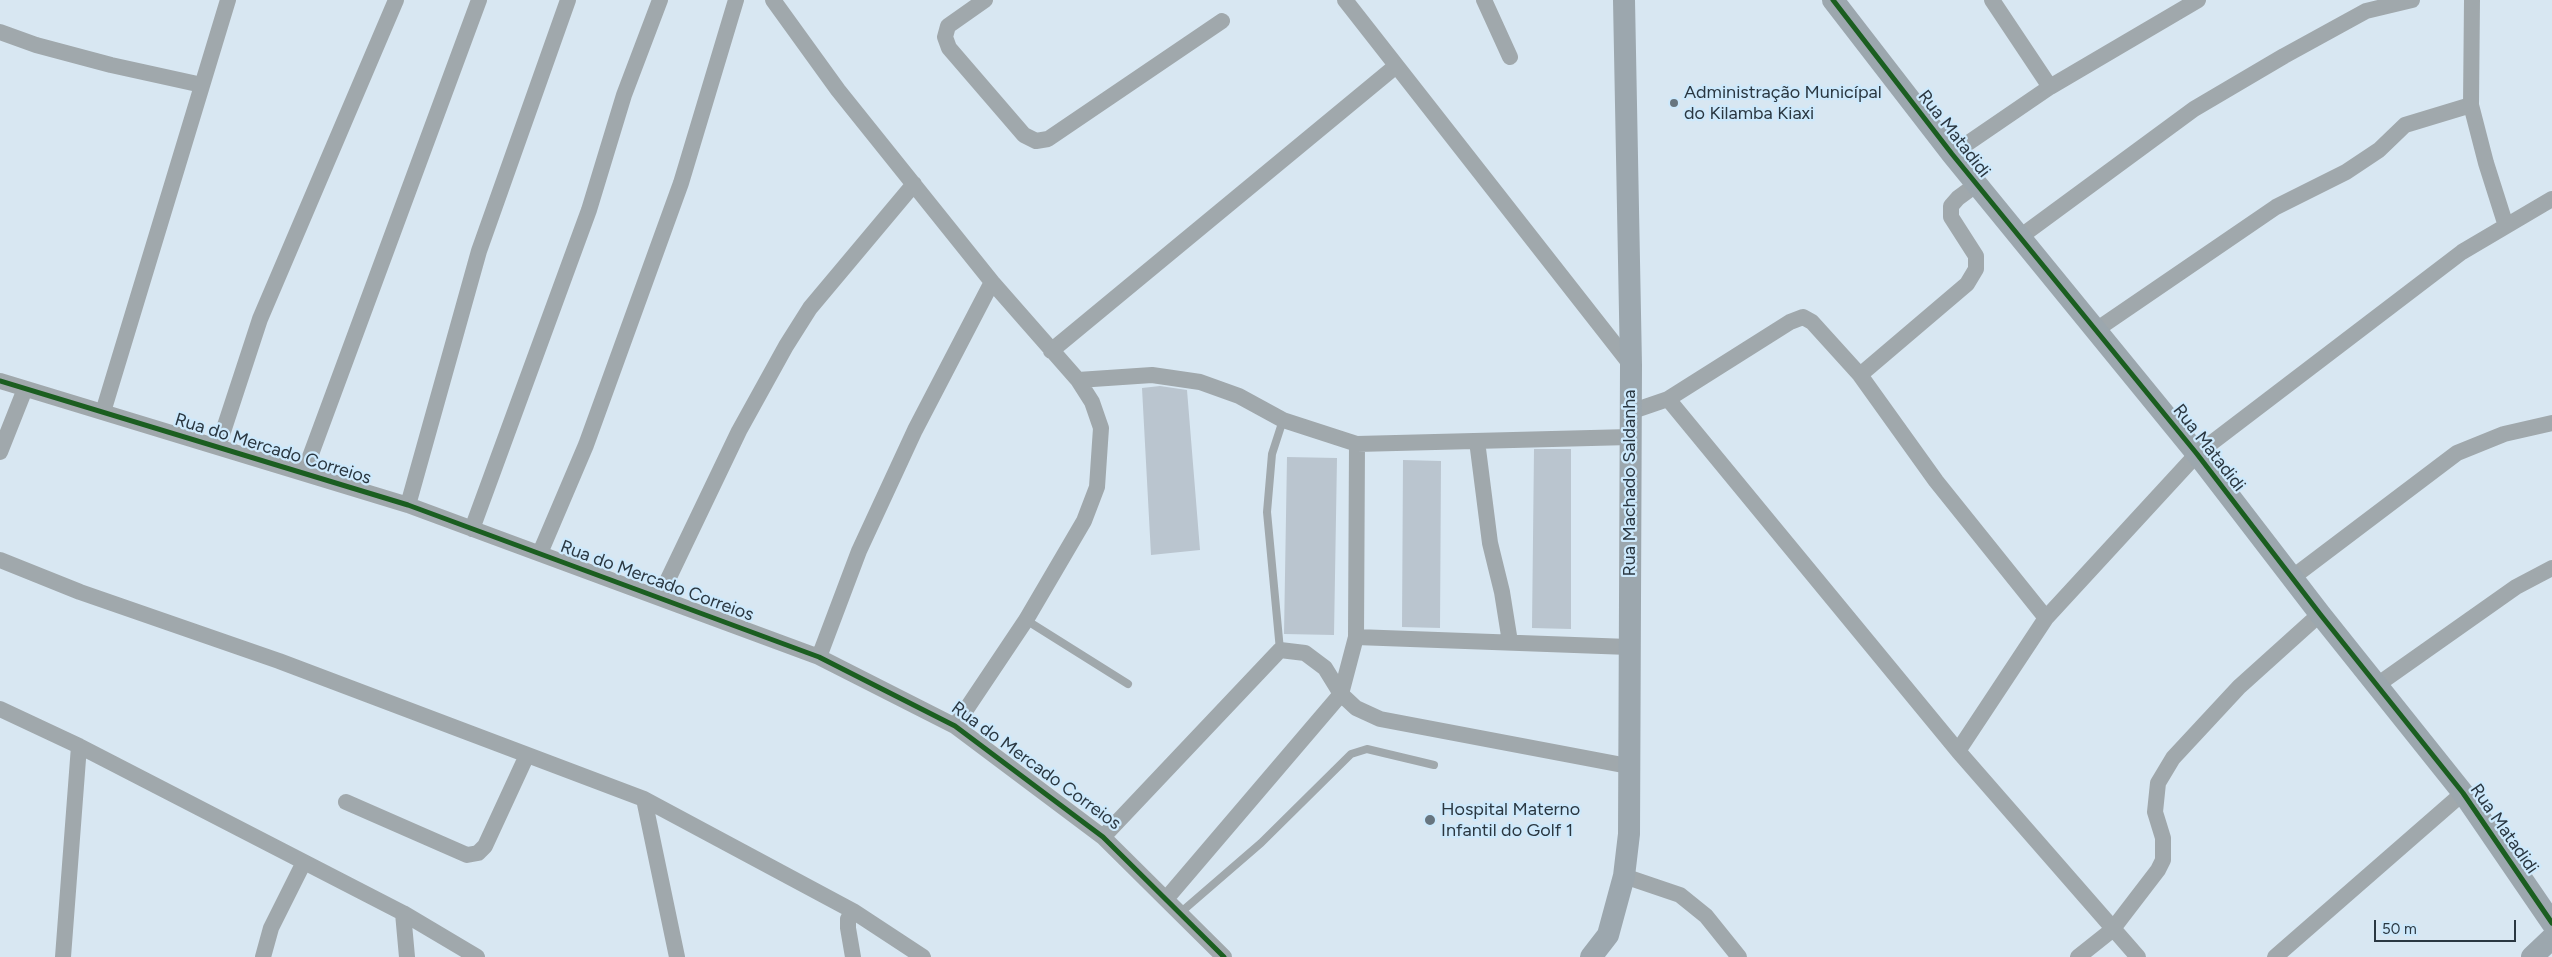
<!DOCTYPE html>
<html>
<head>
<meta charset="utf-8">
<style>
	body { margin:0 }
	#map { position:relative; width:2552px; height:957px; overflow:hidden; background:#d8e7f2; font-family:Figtree,sans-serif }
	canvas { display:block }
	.scale { position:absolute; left:2374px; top:920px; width:142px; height:22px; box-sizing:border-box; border:2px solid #2a3741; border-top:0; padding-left:6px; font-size:15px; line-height:18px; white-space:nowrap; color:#2a3741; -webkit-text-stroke:4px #cde9fc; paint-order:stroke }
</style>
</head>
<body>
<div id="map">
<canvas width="2552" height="957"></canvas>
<div class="scale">50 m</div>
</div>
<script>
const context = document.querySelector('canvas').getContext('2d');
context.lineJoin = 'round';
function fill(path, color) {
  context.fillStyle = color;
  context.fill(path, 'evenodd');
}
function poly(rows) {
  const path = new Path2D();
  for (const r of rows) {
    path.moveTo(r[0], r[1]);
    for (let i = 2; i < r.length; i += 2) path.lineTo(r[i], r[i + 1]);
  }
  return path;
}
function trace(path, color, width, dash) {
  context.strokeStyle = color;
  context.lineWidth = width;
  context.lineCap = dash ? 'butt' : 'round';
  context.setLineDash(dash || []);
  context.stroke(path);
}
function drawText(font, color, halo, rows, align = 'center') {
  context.font = font + ' Figtree,sans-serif';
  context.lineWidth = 4.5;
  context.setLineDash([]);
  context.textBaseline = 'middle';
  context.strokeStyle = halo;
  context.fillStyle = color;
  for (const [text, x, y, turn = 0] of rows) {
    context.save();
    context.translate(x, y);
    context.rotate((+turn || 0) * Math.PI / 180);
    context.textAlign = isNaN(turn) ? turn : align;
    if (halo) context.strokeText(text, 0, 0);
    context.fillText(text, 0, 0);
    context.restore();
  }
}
const building = poly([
	[1160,386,1187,390,1200,550,1151,555,1142,388],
	[1534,449,1571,449,1571,629,1532,628],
	[1287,457,1337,458,1334,635,1284,634],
	[1403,460,1441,461,1440,628,1402,627]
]);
const lane = poly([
	[1026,620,1128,684],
	[1280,650,1267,512,1272,454,1283,420],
	[1180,913,1261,843,1351,754,1367,749,1434,765]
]);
const street = poly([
	[773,0,838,90,992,282,1078,380,1092,402,1101,428,1097,487,1084,521,1026,620,955,726],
	[985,0,948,26,945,37,949,48,1024,135,1036,141,1048,139,1222,21],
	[1345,0,1631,365],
	[1484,0,1510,57],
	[1992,0,2050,87],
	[2472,0,2471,105,2486,163,2506,226],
	[0,32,36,45,111,65,202,85],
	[1952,154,2050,87,2198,0],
	[2020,237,2194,109,2284,56,2366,11,2412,0],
	[2096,330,2276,207,2346,172,2379,150,2405,125,2471,105],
	[1051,351,1396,66],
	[1860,375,1967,284,1976,269,1976,256,1951,217,1951,206,1958,198,1977,184],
	[1078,380,1152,375,1200,382,1239,396,1283,420,1357,444,1630,437],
	[0,381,408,505,819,657,955,726,1103,837,1224,957],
	[1668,399,1958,751,2138,957],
	[103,412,228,0],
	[1630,412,1668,399,1790,322,1803,317,1812,322,1860,375,1936,481,2046,618],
	[1477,441,1490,543,1502,592,1510,642],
	[218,447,260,319,396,0],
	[0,452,25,389],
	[304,473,479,0],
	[408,505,479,251,568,0],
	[472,529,589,210,624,95,660,0],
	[540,553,586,445,681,183,736,0],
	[0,560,80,592,279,661,644,799,853,911,923,957],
	[2293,577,2457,453,2504,434,2552,423],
	[660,596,739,431,786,346,810,308,914,184],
	[1356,637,1629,647],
	[819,657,859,551,915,430,992,282],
	[2377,685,2516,587,2552,568],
	[0,709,79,746,403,913,477,957],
	[1958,751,2046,618,2197,454,2462,252,2552,199],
	[644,799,677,957],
	[346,802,467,855,478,853,485,846,527,755],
	[1103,837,1280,650,1305,653,1325,668,1341,694,1356,708,1380,719,1628,766],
	[1624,876,1680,895,1706,916,1739,957],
	[1166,899,1341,694,1356,637,1357,444],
	[853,911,848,919,848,928,853,957],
	[403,913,407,957],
	[63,957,79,746],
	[263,957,271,928,303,864],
	[2078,957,2112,930,2158,870,2163,860,2163,838,2155,812,2158,783,2173,758,2239,687,2320,614],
	[2275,957,2463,793]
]);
const secondary = poly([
	[1833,0,1952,154,2197,454,2320,614,2463,793,2552,923],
	[1591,957,1608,935,1624,876,1629,834,1631,365,1624,0],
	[2532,957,2552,938]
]);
const cycleway = poly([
	[1833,0,1952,154,2197,454,2320,614,2463,793,2552,923],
	[0,381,408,505,819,657,955,726,1103,837,1224,957]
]);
const markers = [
	[1674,103,5,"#67757f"],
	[1430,820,6,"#67757f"]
];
const poiNames = [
	["Administração Municípal",1684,93],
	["do Kilamba Kiaxi",1684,114],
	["Hospital Materno",1441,810],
	["Infantil do Golf 1",1441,831]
];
const streetNames = [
	["Rua Matadidi",1954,134,52],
	["Rua Matadidi",2209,448,52],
	["Rua do Mercado Correios",273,449,17],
	["Rua Machado Saldanha",1630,483,-90],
	["Rua do Mercado Correios",657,581,20],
	["Rua do Mercado Correios",1036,766,36],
	["Rua Matadidi",2504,829,55]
];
fill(building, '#bac5cf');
trace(lane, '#a0a8ac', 8);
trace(street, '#a0a8ac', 16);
trace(secondary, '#9ca7ae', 22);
trace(cycleway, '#1b5e20', 5);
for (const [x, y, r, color] of markers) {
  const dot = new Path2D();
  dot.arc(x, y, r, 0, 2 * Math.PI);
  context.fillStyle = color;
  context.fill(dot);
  trace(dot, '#cde9fc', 2);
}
drawText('18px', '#2a3741', '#cde9fc', poiNames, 'left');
drawText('18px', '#2a3741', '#cde9fc', streetNames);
</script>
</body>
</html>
